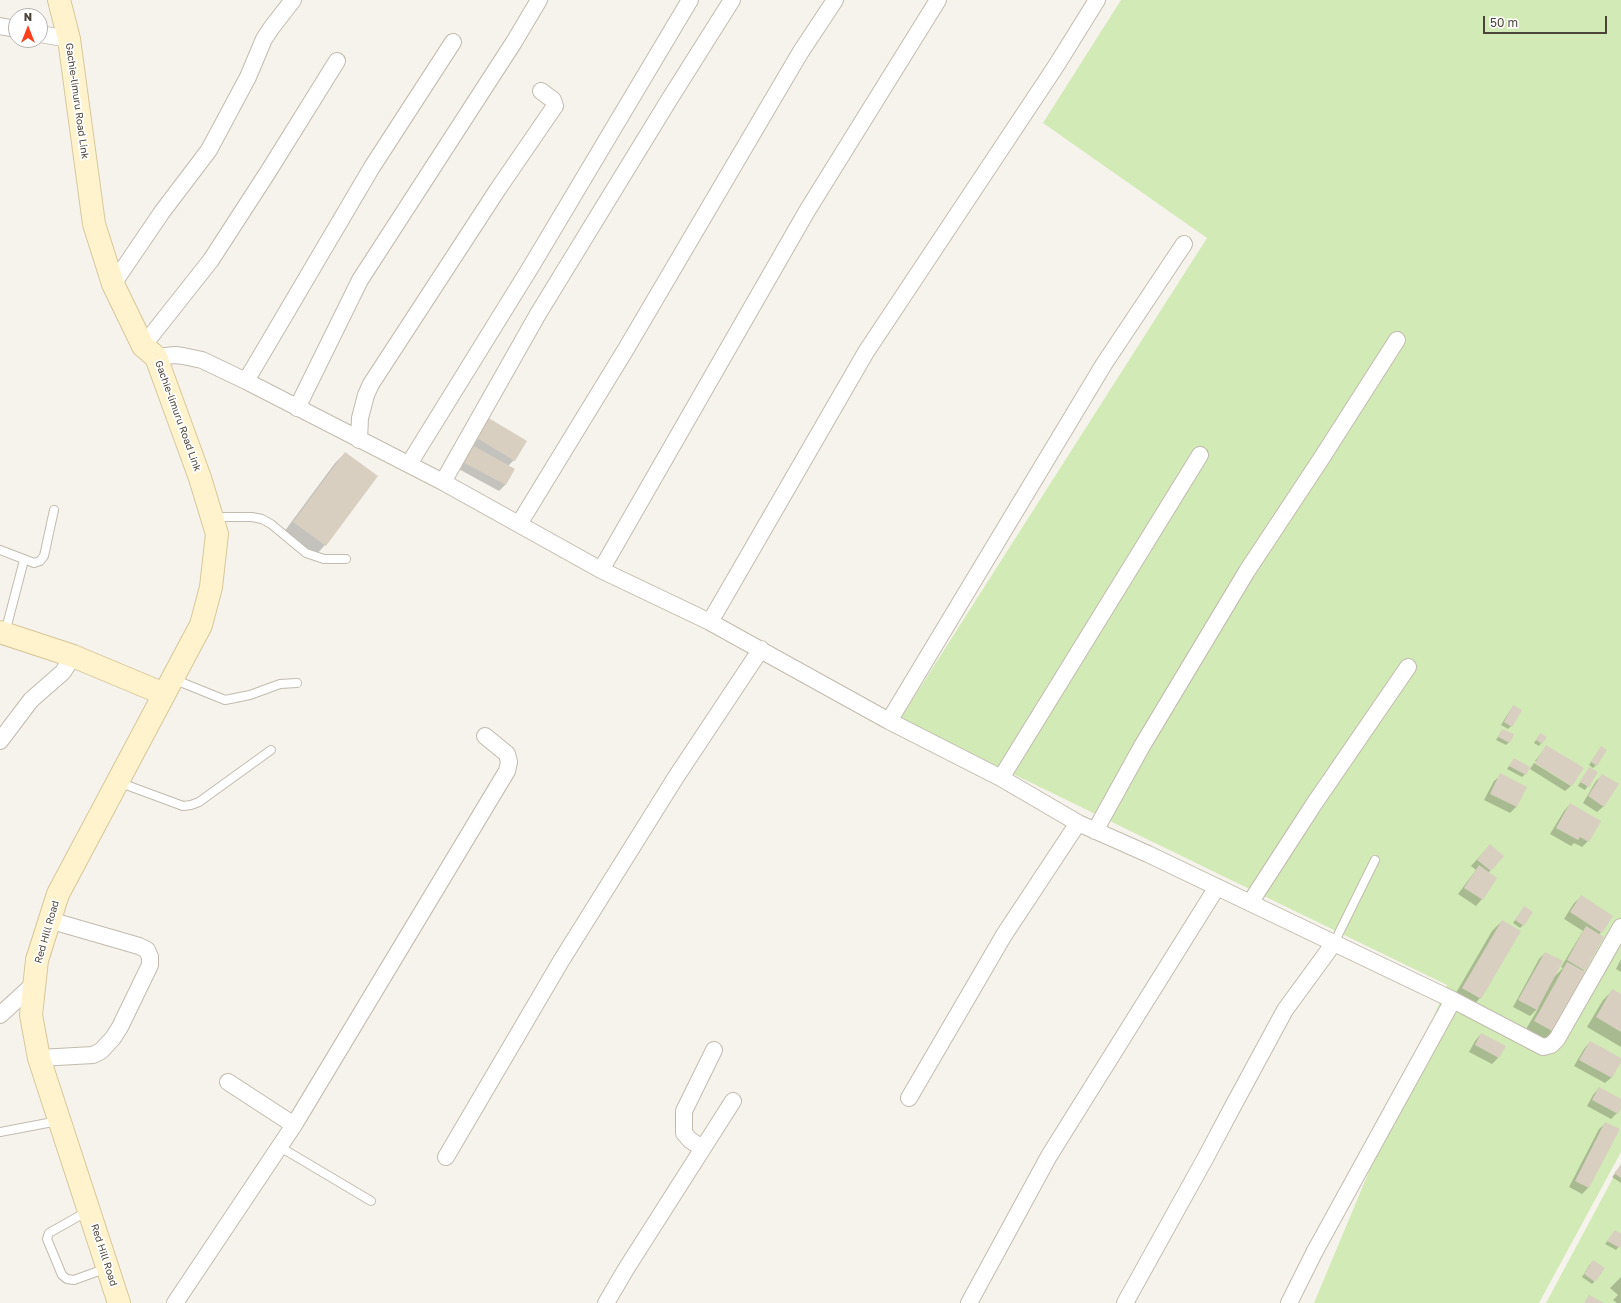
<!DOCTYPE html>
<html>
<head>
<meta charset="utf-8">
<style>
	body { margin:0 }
	#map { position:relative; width:1621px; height:1303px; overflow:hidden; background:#f6f3ec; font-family:"Golos Text",sans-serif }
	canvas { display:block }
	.north { position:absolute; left:8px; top:8px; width:40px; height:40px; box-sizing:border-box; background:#fff; border:1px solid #b7b4b0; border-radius:50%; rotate:0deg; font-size:11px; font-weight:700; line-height:16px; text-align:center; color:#4b4439 }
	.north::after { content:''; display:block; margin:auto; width:14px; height:18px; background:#fc3f1d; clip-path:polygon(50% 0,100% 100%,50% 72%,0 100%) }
	.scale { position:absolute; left:1483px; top:16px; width:124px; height:18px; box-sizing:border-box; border:2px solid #4b4439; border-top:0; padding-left:5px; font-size:12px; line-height:14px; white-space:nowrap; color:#4b4439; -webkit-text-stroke:3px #fff; paint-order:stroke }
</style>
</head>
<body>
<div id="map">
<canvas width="1621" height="1303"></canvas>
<div class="north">N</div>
<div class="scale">50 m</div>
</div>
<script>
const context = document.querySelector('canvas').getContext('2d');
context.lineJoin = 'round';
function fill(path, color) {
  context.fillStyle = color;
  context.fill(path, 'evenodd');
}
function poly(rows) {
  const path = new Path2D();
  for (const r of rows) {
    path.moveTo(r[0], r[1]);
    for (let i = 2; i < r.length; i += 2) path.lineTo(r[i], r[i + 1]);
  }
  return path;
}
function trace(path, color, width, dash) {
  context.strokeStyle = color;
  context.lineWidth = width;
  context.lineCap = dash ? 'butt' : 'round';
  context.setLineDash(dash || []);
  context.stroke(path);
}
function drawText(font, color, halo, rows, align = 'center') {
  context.font = font + ' "Golos Text",sans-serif';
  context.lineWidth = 3.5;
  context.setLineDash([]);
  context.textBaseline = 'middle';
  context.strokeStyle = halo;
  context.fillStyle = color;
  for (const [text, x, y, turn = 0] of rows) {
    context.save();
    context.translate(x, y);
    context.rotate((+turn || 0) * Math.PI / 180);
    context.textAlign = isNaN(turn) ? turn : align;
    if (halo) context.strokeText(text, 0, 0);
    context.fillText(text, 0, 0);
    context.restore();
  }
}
const green = poly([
	[1121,0,1621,0,1621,1152,1539,1303,1314,1303,1447,985,900,719,1207,238,1043,123],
	[1621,1163,1621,1303,1546,1303]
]);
const shadow = poly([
	[481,425,514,460,508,466,513,470,505,485,499,491,455,467],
	[345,453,325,545,316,555,284,532,335,463],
	[1511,709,1511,726,1508,729,1501,725],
	[1502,730,1509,742,1506,745,1496,740],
	[1540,734,1541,743,1539,746,1534,743],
	[1547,746,1572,784,1535,761],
	[1601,747,1596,765,1593,768,1589,765],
	[1514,759,1525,774,1522,777,1507,769],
	[1534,763,1571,786,1565,791,1530,769],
	[1587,771,1596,773,1585,790,1578,786],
	[1501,775,1526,788,1516,807,1510,813,1484,800,1494,781],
	[1603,775,1604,806,1597,812,1583,803,1596,781],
	[1570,804,1588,841,1582,847,1574,843,1571,846,1550,834,1564,811],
	[1490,845,1491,870,1488,873,1482,899,1476,906,1458,894,1476,870,1471,866],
	[1581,897,1611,916,1599,935,1584,970,1553,1031,1544,1041,1525,1031,1539,1007,1530,1016,1513,1007,1539,959,1545,953,1554,977,1563,968,1561,967,1583,931,1564,919,1574,903],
	[1524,908,1523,925,1520,928,1513,923],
	[1502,921,1480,998,1471,1008,1453,998,1492,931],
	[1621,959,1621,972,1616,969],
	[1613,990,1621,995,1621,1047,1587,1027,1603,1000],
	[1481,1034,1498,1058,1492,1064,1469,1052,1475,1041],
	[1590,1042,1621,1059,1612,1077,1605,1083,1574,1066,1584,1049],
	[1599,1088,1621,1100,1621,1106,1617,1113,1611,1119,1587,1106,1593,1095],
	[1606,1123,1588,1188,1582,1194,1569,1187,1599,1129],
	[1621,1165,1621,1183,1612,1177],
	[1615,1231,1621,1235,1621,1244,1616,1250,1605,1244],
	[1590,1264,1594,1282,1592,1284,1582,1277],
	[1621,1277,1621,1303,1617,1303,1613,1300,1618,1295,1610,1288]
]);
const building = poly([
	[487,417,527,441,515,461,475,437],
	[470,444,515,469,506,485,461,461],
	[345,452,378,476,326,546,293,522],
	[1513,705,1522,710,1512,727,1504,722],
	[1502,729,1514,734,1510,743,1498,737],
	[1540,733,1547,737,1542,744,1536,740],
	[1546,745,1584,768,1572,786,1535,763],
	[1601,746,1607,750,1597,766,1591,762],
	[1514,758,1530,767,1526,775,1509,766],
	[1589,767,1598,772,1589,787,1580,782],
	[1500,773,1527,787,1517,807,1490,794],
	[1602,774,1619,784,1604,807,1588,796],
	[1570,803,1601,821,1589,842,1580,837,1578,840,1556,828],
	[1490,844,1504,856,1491,871,1477,860],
	[1479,865,1497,878,1483,900,1464,888],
	[1581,895,1613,916,1602,933,1570,912],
	[1524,906,1533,912,1524,926,1515,920],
	[1502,920,1521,931,1481,999,1462,988],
	[1586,926,1604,937,1585,971,1567,960],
	[1545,952,1563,961,1537,1010,1518,1000],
	[1567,962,1587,973,1554,1032,1534,1021],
	[1612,989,1621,994,1621,1032,1596,1017],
	[1481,1033,1506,1046,1499,1058,1475,1045],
	[1590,1041,1621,1058,1621,1062,1612,1078,1579,1060],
	[1599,1087,1621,1099,1621,1108,1618,1114,1592,1100],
	[1605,1122,1620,1129,1589,1188,1575,1181],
	[1621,1165,1621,1178,1614,1173],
	[1615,1230,1621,1234,1621,1246,1620,1248,1607,1241],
	[1593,1260,1605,1268,1595,1282,1584,1274],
	[1589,1295,1604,1303,1584,1303]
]);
const lane = poly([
	[213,517,252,517,262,519,271,524,306,553,324,559,346,559],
	[0,550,34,563,40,561,44,556,54,510],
	[5,633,24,560],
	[173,679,225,700,250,695,280,684,297,683],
	[118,782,183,806,191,805,199,802,271,750],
	[1334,943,1375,860],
	[0,1132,58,1121],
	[280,1147,371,1201],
	[88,1211,49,1233,47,1239,62,1275,67,1279,74,1280,107,1268]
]);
const street = poly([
	[0,26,16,29],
	[40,34,69,39],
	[113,284,162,212,209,150,248,77,264,39,272,27,293,0],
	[143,346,211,260,268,172,337,61],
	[156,357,175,355,183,356,202,360,246,381,443,482,601,570,710,622,889,721,1001,778,1078,823,1148,854,1453,1000,1543,1047,1551,1045,1557,1039,1621,927],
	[246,381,372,167,453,42],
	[297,408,360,280,514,42,539,0],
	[359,440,360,418,366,395,371,384,498,189,555,106,553,100,541,91],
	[409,464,532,265,690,0],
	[443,482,538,314,669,100,732,0],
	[519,524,626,349,800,53,835,0],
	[601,570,807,211,938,0],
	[710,622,866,352,1056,66,1097,0],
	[889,721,1104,364,1184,244],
	[0,741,31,700,63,672,73,656],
	[1001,778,1200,455],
	[1095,831,1142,746,1247,571,1321,459,1397,340],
	[1250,903,1314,804,1408,667],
	[0,1015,34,984],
	[39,1058,93,1055,101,1051,113,1038,120,1027,150,965,150,957,147,950,139,946,49,920],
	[909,1098,1004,935,1078,823],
	[294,1125,507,771,509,762,507,754,485,736],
	[702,1148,690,1140,684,1133,684,1111,714,1050],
	[446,1157,561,961,676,777,761,649],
	[175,1303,294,1125,228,1082],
	[606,1303,626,1269,733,1101],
	[969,1303,1049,1156,1217,887],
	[1125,1303,1206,1157,1232,1108,1285,1010,1334,943],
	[1289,1303,1315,1251,1453,1000]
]);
const secondary = poly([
	[59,0,69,39,94,224,113,284,143,346,156,357,200,478,217,534,211,587,201,625,58,894,37,960,31,1015,39,1058,119,1303],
	[0,632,73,656,164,694]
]);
const streetNames = [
	["Gachie-limuru Road Link",77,101,82],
	["Gachie-limuru Road Link",178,416,70],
	["Red Hill Road",47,932,-74],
	["Red Hill Road",104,1255,72]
];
fill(green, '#d2eab5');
fill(shadow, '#0003');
fill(building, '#d8cfc1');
trace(lane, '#c2bbae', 10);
trace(street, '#c2bbae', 18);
trace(secondary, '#d6c79b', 24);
trace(lane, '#fff', 8);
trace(street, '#fff', 16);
trace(secondary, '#fff3cd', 22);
drawText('10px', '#4b4439', '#fff', streetNames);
</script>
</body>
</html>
